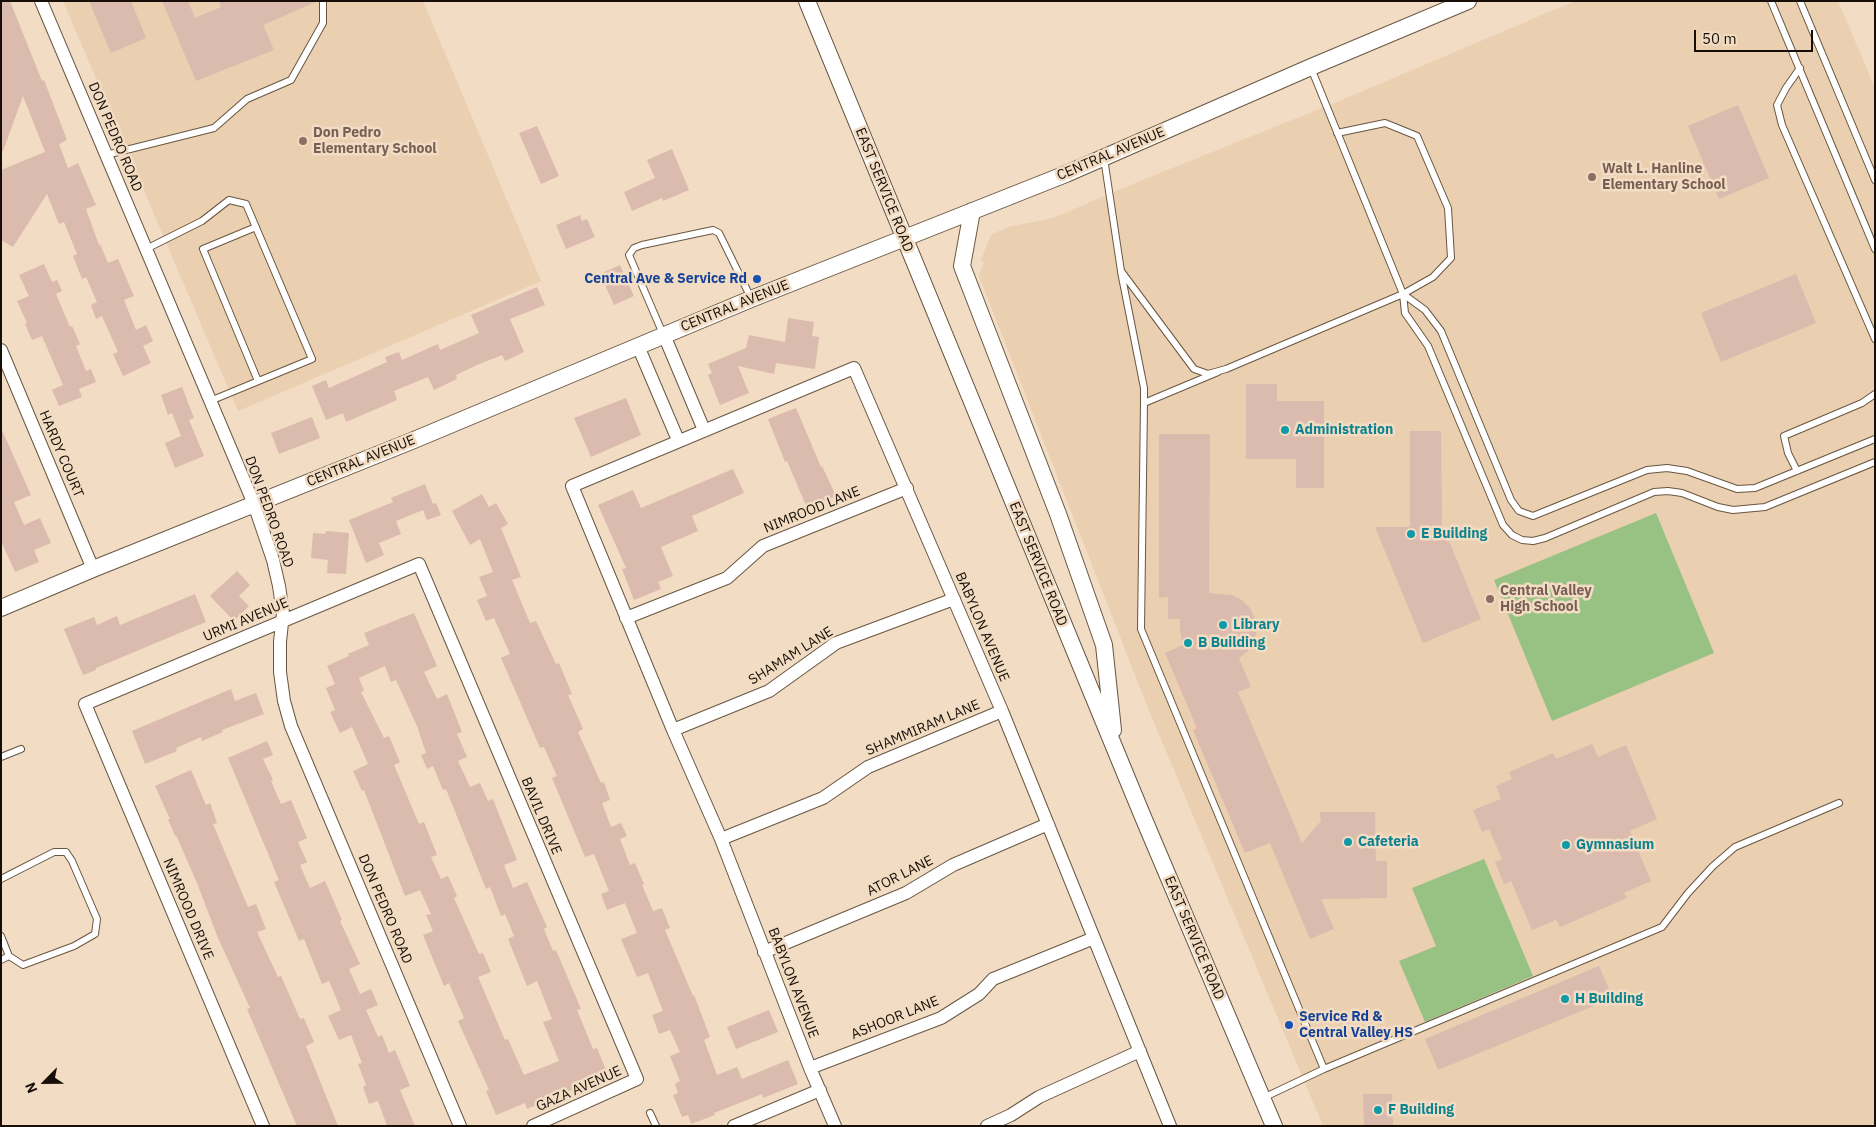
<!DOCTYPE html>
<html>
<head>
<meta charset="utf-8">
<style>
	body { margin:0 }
	#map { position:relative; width:1876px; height:1127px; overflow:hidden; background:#f2dcc3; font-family:"IBM Plex Sans",sans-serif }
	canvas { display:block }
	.frame { position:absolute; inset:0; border:2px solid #170f07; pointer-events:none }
	.north { position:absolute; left:20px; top:1057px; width:50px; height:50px; -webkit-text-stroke:4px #f2dcc3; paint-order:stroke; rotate:247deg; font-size:14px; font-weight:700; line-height:20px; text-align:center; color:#170f07 }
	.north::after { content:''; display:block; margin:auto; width:18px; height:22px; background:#170f07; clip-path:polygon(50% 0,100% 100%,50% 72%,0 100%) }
	.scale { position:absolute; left:1694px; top:30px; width:119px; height:22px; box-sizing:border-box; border:2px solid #170f07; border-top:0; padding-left:6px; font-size:15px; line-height:18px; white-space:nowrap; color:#170f07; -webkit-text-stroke:4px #f2dcc3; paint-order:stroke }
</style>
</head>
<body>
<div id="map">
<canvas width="1876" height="1127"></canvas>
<div class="frame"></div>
<div class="north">N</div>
<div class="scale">50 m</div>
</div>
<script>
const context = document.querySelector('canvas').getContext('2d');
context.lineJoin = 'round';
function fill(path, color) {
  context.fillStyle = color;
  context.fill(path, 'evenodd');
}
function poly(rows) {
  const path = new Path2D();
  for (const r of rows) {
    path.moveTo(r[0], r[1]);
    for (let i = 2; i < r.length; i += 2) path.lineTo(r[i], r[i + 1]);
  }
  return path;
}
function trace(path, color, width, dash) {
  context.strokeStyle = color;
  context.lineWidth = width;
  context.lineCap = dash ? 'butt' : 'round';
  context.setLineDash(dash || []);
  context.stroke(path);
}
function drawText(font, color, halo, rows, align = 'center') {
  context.font = font + ' "IBM Plex Sans",sans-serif';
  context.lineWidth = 5;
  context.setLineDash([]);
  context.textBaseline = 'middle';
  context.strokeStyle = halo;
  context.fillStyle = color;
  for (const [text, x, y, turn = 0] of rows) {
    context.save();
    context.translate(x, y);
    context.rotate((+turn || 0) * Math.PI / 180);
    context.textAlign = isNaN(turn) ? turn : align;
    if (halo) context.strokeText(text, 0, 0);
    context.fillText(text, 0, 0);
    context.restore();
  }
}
const built = poly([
	[63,1,423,1,541,281,238,411],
	[1575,1,1838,1,1875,88,1875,1126,1323,1126,1148,708,979,276,984,262,981,260,991,235,997,232,1008,227,1053,218,1140,181,1337,102]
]);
const green = poly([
	[1656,513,1714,653,1552,721,1494,580],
	[1484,859,1533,976,1425,1022,1399,961,1436,946,1412,888]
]);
const building = poly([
	[1,1,10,1,42,81,44,80,67,140,59,144,68,168,78,163,89,189,96,205,86,209,99,245,100,244,108,263,118,259,134,296,124,300,136,330,146,325,153,341,143,346,151,363,123,376,113,354,118,352,102,316,96,319,91,305,97,302,86,277,82,279,73,256,77,254,64,222,59,224,47,194,13,247,1,240,1,170,45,152,23,96,3,151,1,151],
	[89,1,131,1,146,38,111,53],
	[162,1,188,1,195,18,221,7,219,1,318,1,263,25,274,50,196,81],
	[1738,105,1769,178,1719,199,1688,126],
	[537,126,559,176,541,184,519,133],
	[672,149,689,190,663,201,662,198,632,211,624,192,655,178,647,160],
	[580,215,582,221,587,219,595,237,566,249,556,225],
	[44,264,52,282,57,280,62,291,56,294,70,327,72,326,80,344,76,346,86,371,91,369,96,382,79,389,82,397,59,406,52,390,63,385,42,336,32,340,25,324,27,323,17,301,29,296,19,275],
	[620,265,634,296,614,305,600,274],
	[1796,274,1816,323,1721,362,1701,313],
	[537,287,545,305,510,319,524,352,505,361,502,355,477,365,456,375,457,379,434,390,428,377,394,391,397,400,346,422,343,413,326,420,312,386,326,380,329,388,387,362,385,357,399,352,402,360,438,344,440,350,479,333,471,315],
	[788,318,814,322,812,336,819,337,815,369,776,363,774,374,738,366,749,393,720,405,708,375,712,373,708,364,746,348,749,335,785,342],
	[1246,384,1277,384,1277,401,1324,401,1324,488,1296,488,1296,459,1246,459],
	[182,387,194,418,189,420,204,456,175,468,165,443,181,436,172,413,168,415,161,395],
	[626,398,641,435,591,457,574,418],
	[796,408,821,467,822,466,836,496,807,508,787,461,785,462,768,419],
	[312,417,320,438,279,454,271,433],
	[1,428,31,495,14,502,24,525,40,518,51,543,34,550,39,562,15,572,1,541],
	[1410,431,1441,431,1442,528,1447,542,1449,541,1481,619,1423,643,1375,527,1410,527],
	[1159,434,1210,434,1209,593,1232,595,1242,600,1250,608,1255,619,1257,630,1254,641,1248,651,1239,658,1251,687,1238,692,1302,843,1321,821,1320,812,1375,812,1376,861,1387,861,1387,898,1321,899,1334,929,1310,939,1270,843,1245,853,1193,730,1197,728,1165,653,1183,645,1180,631,1180,619,1168,619,1168,597,1159,598],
	[733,469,744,493,692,516,698,531,661,547,673,576,658,582,661,589,634,600,622,569,626,568,598,505,633,490,641,508],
	[425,484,433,504,436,503,441,515,427,520,423,510,396,521,401,534,379,543,384,555,366,563,349,520,393,502,391,498],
	[482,494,489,507,496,503,508,524,501,528,521,577,512,580,530,623,536,621,556,664,559,663,572,694,568,695,583,729,578,732,601,783,604,782,610,800,602,803,611,827,621,823,627,836,620,839,630,865,635,863,644,884,642,885,653,911,662,908,670,928,665,930,693,996,694,995,710,1037,704,1040,717,1075,737,1067,742,1079,788,1060,798,1084,763,1098,762,1094,714,1113,715,1115,691,1124,688,1115,682,1117,673,1095,678,1093,675,1084,680,1081,670,1056,680,1052,670,1030,659,1034,652,1015,663,1011,648,973,637,977,621,939,637,933,625,903,607,910,601,894,609,891,594,854,585,857,552,778,557,776,544,747,540,748,501,658,510,654,494,618,486,621,477,600,487,596,479,577,493,572,480,539,470,545,452,511],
	[326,531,349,533,346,574,327,573,328,560,311,558,313,533,325,534],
	[237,571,250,585,239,596,249,606,234,621,210,596],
	[195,594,206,622,96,668,96,670,83,675,64,629,94,617,97,625,117,616,120,625],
	[414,613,437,666,424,672,437,699,447,694,462,732,457,734,467,757,458,761,470,787,480,783,488,801,493,799,517,860,504,865,513,888,527,882,547,927,544,929,553,951,556,950,581,1009,577,1010,593,1049,597,1048,606,1070,572,1083,574,1089,527,1109,525,1103,496,1115,486,1091,489,1090,458,1021,464,1018,449,983,444,986,423,935,433,931,426,915,431,914,420,890,405,896,364,790,362,791,353,771,368,764,352,727,340,733,330,712,335,710,326,688,335,684,327,666,349,656,348,654,369,645,364,633],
	[385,666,391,682,396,680,417,726,426,753,421,755,427,769,433,766,443,790,446,789,486,889,490,887,501,916,505,914,514,936,508,939,527,986,537,981,552,1019,543,1022,559,1061,524,1075,508,1039,505,1040,478,977,491,972,483,953,479,954,454,898,457,896,448,876,441,879,431,857,437,855,424,822,419,824,394,765,400,762,389,736,384,738,361,692,364,691,359,678],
	[231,689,235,701,256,693,264,714,222,730,223,732,202,741,201,737,176,748,177,751,145,764,132,731],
	[267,741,273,755,263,759,273,780,271,781,281,804,291,800,307,838,298,842,307,862,300,865,310,888,325,881,342,920,340,921,360,964,349,969,360,994,371,989,378,1005,366,1010,378,1037,382,1035,389,1053,395,1050,410,1086,400,1090,415,1126,387,1126,378,1101,369,1104,363,1087,366,1085,358,1064,362,1063,351,1035,339,1040,328,1016,341,1010,329,981,322,984,304,939,299,941,274,882,279,880,228,758],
	[1592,744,1598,757,1626,745,1657,819,1630,831,1651,881,1624,893,1627,898,1560,927,1556,920,1532,930,1511,881,1504,884,1495,862,1502,859,1489,829,1482,832,1473,810,1501,799,1496,786,1512,779,1509,772,1553,753,1556,759],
	[191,770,206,805,210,803,217,823,213,824,248,907,256,904,266,929,257,932,278,977,281,976,300,1019,304,1018,314,1042,306,1046,338,1126,297,1126,256,1030,247,1009,250,1008,218,938,197,883,176,835,175,836,168,819,170,819,155,786],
	[1599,966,1613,998,1438,1070,1425,1039],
	[769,1010,778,1032,736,1049,727,1027],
	[1363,1094,1392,1094,1393,1126,1364,1126]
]);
const service = poly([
	[1771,1,1875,249],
	[1800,1,1875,180],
	[1311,68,1403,294,1425,310,1441,331,1511,500,1519,511,1533,516,1647,470,1667,468,1687,471,1737,489,1755,488,1875,439],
	[1800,68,1786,88,1777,105,1782,125,1875,339],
	[106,155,214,128,247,99,291,80,323,23,323,1],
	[1104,158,1121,271,1194,369,1208,374,1226,369,1403,294,1433,277,1451,258,1448,208,1417,136,1385,123,1337,133],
	[256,227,203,249,258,381],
	[146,249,202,221,229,200,246,204,312,359,210,401],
	[1121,272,1144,388,1144,403],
	[1403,294,1405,313,1428,346,1503,525,1512,535,1522,540,1533,541,1545,538,1654,492,1668,491,1682,493,1718,507,1733,510,1765,507,1875,462],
	[663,334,629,255,634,248,642,245,713,230,719,233,751,298],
	[1218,372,1144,403,1141,629,1324,1069,1662,927,1688,893,1713,866,1735,847,1839,803],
	[1797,471,1788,453,1784,436,1862,403,1875,394],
	[1,757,21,749],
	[1,879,54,852,66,852,72,861,97,919,95,934,74,946,23,965,9,956],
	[1,936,9,956,1,960],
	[1263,1098,1324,1069],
	[650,1113,656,1126]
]);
const minor = poly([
	[41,1,254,504,273,560,279,586,283,613,280,642,280,672,284,701,291,726,460,1126],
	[664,335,704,430],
	[638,346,678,440],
	[1,350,93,569],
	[626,618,727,578,763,546,907,488],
	[673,730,769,691,836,643,954,599],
	[721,839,823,798,868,767,1002,711],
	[764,952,906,893,953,865,1048,824],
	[810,1068,941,1018,979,994,993,979,1094,938],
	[263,1126,85,704,419,564,637,1079,533,1126],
	[734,1126,820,1090],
	[835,1126,810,1068,721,839,673,730,572,486,854,368,1002,711,1170,1126],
	[987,1126,1011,1115,1039,1097,1140,1051]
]);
const tertiary = poly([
	[807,1,1143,817,1274,1126],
	[972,211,962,266,1058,514,1104,645,1113,730],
	[1,608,93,569,414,440,751,299,1066,174,1311,67,1468,1]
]);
const markers = [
	[303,141,5,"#8d6e63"],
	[1592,177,5,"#8d6e63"],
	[757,279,5,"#1a4fb4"],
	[1285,430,5,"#0f9aa8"],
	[1411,534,5,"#0f9aa8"],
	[1490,599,5,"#8d6e63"],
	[1223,625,5,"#0f9aa8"],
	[1188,643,5,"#0f9aa8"],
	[1348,842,5,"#0f9aa8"],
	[1566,845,5,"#0f9aa8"],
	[1565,999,5,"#0f9aa8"],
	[1289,1025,5,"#1a4fb4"],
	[1378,1110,5,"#0f9aa8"]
];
const educationNames = [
	["Don Pedro",313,133],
	["Elementary School",313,149],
	["Walt L. Hanline",1602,169],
	["Elementary School",1602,185],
	["Central Valley",1500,591],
	["High School",1500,607]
];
const streetNames = [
	["DON PEDRO ROAD",115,137,67],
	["CENTRAL AVENUE",1111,154,-23],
	["EAST SERVICE ROAD",884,190,68],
	["CENTRAL AVENUE",735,306,-22],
	["HARDY COURT",61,454,67],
	["CENTRAL AVENUE",361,461,-22],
	["NIMROOD LANE",812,510,-22],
	["DON PEDRO ROAD",269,512,70],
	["EAST SERVICE ROAD",1038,564,68],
	["URMI AVENUE",246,620,-23],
	["BABYLON AVENUE",982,627,67],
	["SHAMAM LANE",791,656,-32],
	["SHAMMIRAM LANE",923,728,-23],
	["BAVIL DRIVE",541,816,67],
	["ATOR LANE",900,876,-27],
	["NIMROOD DRIVE",188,909,67],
	["DON PEDRO ROAD",385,909,67],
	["EAST SERVICE ROAD",1194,938,67],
	["BABYLON AVENUE",793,983,69],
	["ASHOOR LANE",895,1018,-22],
	["GAZA AVENUE",579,1089,-24]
];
const transitNames = [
	["Central Ave & Service Rd",747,279],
	["Service Rd &",1299,1017,"left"],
	["Central Valley HS",1299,1033,"left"]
];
const cultureNames = [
	["Administration",1295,430],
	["E Building",1421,534],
	["Library",1233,625],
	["B Building",1198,643],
	["Cafeteria",1358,842],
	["Gymnasium",1576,845],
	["H Building",1575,999],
	["F Building",1388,1110]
];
fill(built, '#eacfb1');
fill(green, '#98c184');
fill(building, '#dbbbae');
trace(service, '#685641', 8);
trace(minor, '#685641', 14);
trace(tertiary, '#685641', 18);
trace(service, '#fff', 6);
trace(minor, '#fff', 12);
trace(tertiary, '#fff', 16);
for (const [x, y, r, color] of markers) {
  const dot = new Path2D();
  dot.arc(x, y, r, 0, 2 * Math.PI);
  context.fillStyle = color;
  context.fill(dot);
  trace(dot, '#f2dcc3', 2);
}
drawText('bold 14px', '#785e54', '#f2dcc3', educationNames, 'left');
drawText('14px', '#170f07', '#f2dcc3', streetNames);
drawText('bold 14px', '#164399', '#f2dcc3', transitNames, 'right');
drawText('bold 14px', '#0d838f', '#f2dcc3', cultureNames, 'left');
</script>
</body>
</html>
